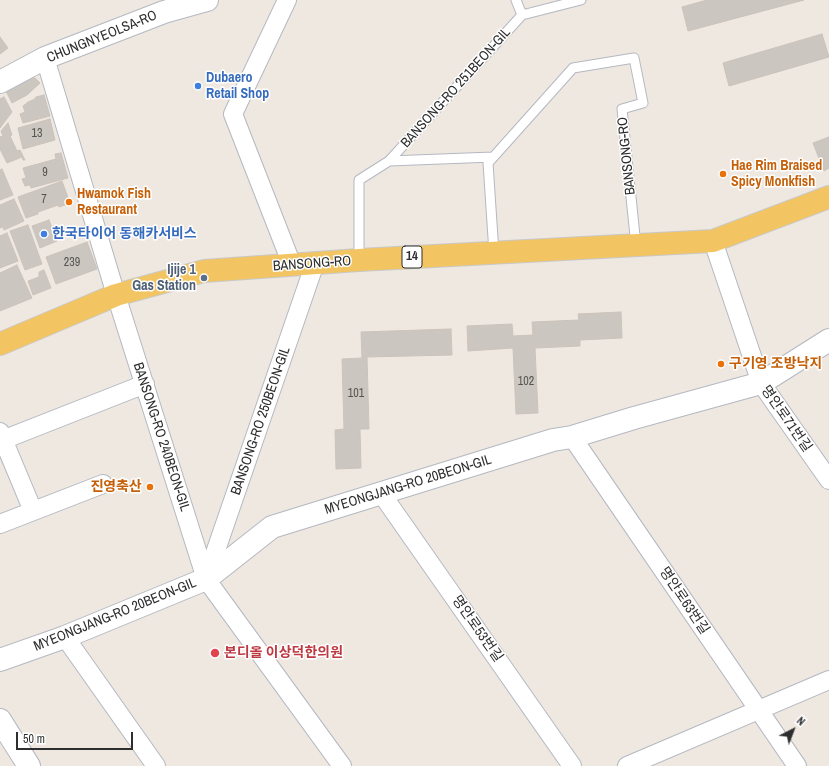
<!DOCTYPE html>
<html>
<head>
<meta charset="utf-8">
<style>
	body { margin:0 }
	#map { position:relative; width:829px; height:766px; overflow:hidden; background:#efe8e1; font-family:"Archivo Narrow",sans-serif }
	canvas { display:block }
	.north { position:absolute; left:773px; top:710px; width:40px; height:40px; -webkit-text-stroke:3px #fff; paint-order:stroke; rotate:42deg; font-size:11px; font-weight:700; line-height:16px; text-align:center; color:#2e2e2e }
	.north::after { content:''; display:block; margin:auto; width:14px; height:18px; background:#2e2e2e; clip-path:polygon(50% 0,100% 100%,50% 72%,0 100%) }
	.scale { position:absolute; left:16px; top:732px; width:117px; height:18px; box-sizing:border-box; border:2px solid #2e2e2e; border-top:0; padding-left:5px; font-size:12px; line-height:14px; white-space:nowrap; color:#2e2e2e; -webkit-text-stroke:3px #fff; paint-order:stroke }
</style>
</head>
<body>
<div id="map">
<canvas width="829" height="766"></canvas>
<div class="north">N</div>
<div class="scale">50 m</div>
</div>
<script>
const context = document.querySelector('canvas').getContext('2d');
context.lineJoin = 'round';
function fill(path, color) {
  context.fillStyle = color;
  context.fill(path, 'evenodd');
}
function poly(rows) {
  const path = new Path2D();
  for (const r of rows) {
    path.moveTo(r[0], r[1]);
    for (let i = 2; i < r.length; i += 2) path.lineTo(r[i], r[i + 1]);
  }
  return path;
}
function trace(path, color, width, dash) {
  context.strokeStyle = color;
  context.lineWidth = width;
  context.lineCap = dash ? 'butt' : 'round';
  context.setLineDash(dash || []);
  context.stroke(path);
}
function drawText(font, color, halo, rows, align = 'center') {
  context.font = font + ' "Archivo Narrow","Noto Sans KR",sans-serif';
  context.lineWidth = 3;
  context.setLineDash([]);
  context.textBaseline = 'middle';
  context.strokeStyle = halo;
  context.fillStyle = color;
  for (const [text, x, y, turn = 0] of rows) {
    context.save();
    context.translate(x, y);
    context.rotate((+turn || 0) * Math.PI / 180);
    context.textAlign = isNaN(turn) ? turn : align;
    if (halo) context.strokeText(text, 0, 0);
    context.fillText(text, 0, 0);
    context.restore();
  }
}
const building = poly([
	[707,0,804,0,688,31,682,7,707,0],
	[822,34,829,57,729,86,723,63,822,34],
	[0,37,8,48,0,54,0,37],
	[28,77,35,78,40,83,27,95,12,103,5,89,28,77],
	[44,95,50,116,23,123,20,114,25,112,23,106,28,102,35,99,36,97,44,95],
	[4,97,12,112,0,128,0,99,4,97],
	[50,119,55,140,23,149,18,128,50,119],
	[8,123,12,135,10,136,17,151,20,150,25,160,23,160,22,157,7,163,0,149,0,137,3,136,1,131,8,123],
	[829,137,829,168,824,171,813,143,829,137],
	[61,153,68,178,31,188,30,185,25,186,22,179,26,178,23,168,56,159,55,154,61,153],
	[2,169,13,195,0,200,0,170,2,169],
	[62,181,70,203,59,207,58,205,38,212,38,214,26,218,18,197,62,181],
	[14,199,24,221,4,230,3,227,0,228,0,205,14,199],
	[49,220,57,241,40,248,32,226,49,220],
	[28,225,42,264,25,270,10,231,28,225],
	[7,233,18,261,0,268,0,236,7,233],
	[87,242,97,269,56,284,46,257,87,242],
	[17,265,32,298,0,311,0,273,17,265],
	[44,270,51,288,33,295,28,281,39,277,39,272,44,270],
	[621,312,622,338,580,340,580,346,535,348,538,413,516,414,513,348,468,351,467,326,512,324,513,336,533,335,532,322,579,320,578,314,621,312],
	[451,329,452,355,367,357,369,429,360,429,361,468,336,469,335,430,344,429,342,359,362,358,361,332,451,329]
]);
const service = poly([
	[516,0,522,15],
	[389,161,522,15,581,0],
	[494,253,488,163,573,68,634,58,643,103,622,109,636,246],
	[359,260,359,180,389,161,493,157]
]);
const minor = poly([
	[287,0,233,114,292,265],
	[45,58,116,295,206,579,342,766],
	[713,241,761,383,829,480],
	[0,432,33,511],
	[572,437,797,766],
	[0,441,145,384],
	[381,493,572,766],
	[0,524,103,484],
	[206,579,315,263],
	[65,637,156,766],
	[627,766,829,680]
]);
const tertiary = poly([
	[0,82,45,58,164,12,207,0],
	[0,660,65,637,206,579,272,527,553,440,572,437,634,418,761,383,829,340]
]);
const secondary = poly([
	[0,720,29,766]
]);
const primary = poly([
	[0,344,116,295,204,271,359,260,713,241,829,197]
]);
const markers = [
	[198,86,4,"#3f7fe0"],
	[723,174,4,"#e8710a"],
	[69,202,4,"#e8710a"],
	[44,234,4,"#3f7fe0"],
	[204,278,4,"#5c6f8a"],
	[721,364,4,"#e8710a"],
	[150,487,4,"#e8710a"],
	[215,653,5,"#e0444e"]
];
const numberNames = [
	["13",37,134],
	["9",45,173],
	["7",44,200],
	["239",72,263],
	["102",526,382],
	["101",356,394]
];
const shields = [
	[412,257,20]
];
const shieldNames = [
	["14",412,257]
];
const streetNames = [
	["CHUNGNYEOLSA-RO",102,37,-22],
	["BANSONG-RO 251BEON-GIL",456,88,-48],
	["BANSONG-RO",627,156,-96],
	["BANSONG-RO",312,264,-4],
	["명안로71번길",786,419,55],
	["BANSONG-RO 250BEON-GIL",261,421,-71],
	["BANSONG-RO 240BEON-GIL",161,437,72],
	["MYEONGJANG-RO 20BEON-GIL",408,485,-17],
	["명안로63번길",684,601,56],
	["MYEONGJANG-RO 20BEON-GIL",115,615,-22],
	["명안로53번길",477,629,55]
];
const shopNames = [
	["Dubaero",206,78],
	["Retail Shop",206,94],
	["한국타이어 동해카서비스",52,234]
];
const foodNames = [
	["Hae Rim Braised",731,166],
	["Spicy Monkfish",731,182],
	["Hwamok Fish",77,194],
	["Restaurant",77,210],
	["구기영 조방낙지",729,364],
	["진영축산",142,487,"right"]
];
const serviceNames = [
	["Ijije 1",196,270],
	["Gas Station",196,286]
];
const healthNames = [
	["본디올 이상덕한의원",224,653]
];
fill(building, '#cbc6bf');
trace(building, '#cbc3ba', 1);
trace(service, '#b4b8c1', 11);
trace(minor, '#b4b8c1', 20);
trace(tertiary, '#b4b8c1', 24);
trace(secondary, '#b4b8c1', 24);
trace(primary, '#c9c9c9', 24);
trace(service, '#fff', 9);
trace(minor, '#fff', 18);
trace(tertiary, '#fff', 22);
trace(secondary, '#fff', 22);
trace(primary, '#f2c562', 22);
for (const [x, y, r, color] of markers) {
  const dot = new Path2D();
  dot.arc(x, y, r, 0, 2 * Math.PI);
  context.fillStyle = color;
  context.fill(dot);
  trace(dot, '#fff', 1.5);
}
drawText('12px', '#555452', null, numberNames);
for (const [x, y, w] of shields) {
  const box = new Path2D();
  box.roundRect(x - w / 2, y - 11, w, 22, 3);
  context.fillStyle = '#fff';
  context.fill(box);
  trace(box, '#2e2e2e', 1);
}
drawText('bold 13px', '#2e2e2e', null, shieldNames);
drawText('14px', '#2e2e2e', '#fff', streetNames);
drawText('bold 14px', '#366cbe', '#fff', shopNames, 'left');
drawText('bold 14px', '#c56008', '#fff', foodNames, 'left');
drawText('bold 14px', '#4e5e75', '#fff', serviceNames, 'right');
drawText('bold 14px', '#be3a42', '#fff', healthNames, 'left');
</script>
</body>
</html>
